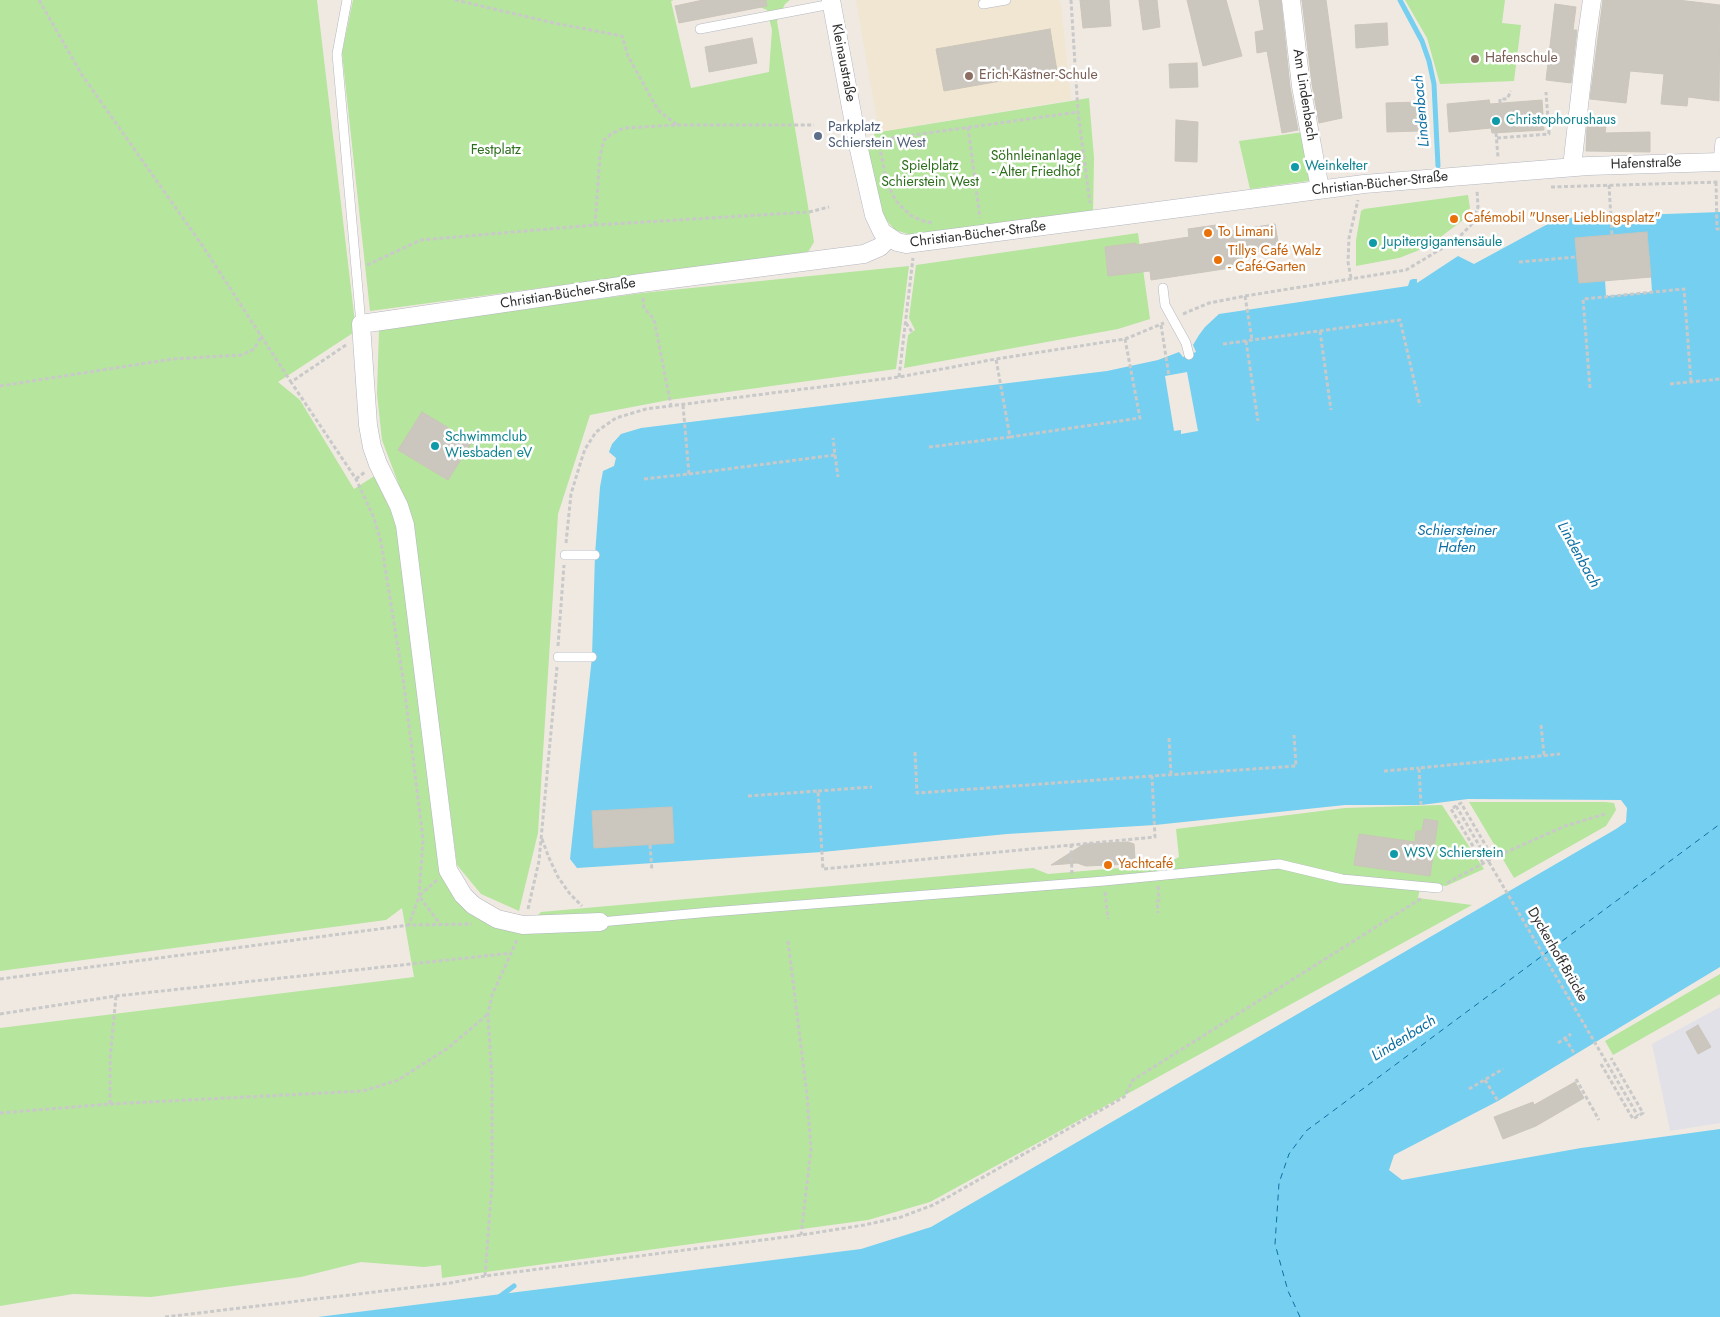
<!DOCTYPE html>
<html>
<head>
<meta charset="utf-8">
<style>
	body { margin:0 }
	canvas { display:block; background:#efe9e1 }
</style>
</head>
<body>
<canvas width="1720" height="1317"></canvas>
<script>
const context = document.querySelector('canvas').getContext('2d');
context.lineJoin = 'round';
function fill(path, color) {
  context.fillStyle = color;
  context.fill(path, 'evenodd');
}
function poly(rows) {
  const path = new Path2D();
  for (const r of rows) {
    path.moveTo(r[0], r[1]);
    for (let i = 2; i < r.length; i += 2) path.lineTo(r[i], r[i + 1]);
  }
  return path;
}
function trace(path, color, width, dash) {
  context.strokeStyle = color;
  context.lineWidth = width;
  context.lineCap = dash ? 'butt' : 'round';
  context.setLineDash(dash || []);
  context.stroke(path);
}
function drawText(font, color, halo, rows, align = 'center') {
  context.font = font + ' Jost,sans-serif';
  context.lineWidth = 5;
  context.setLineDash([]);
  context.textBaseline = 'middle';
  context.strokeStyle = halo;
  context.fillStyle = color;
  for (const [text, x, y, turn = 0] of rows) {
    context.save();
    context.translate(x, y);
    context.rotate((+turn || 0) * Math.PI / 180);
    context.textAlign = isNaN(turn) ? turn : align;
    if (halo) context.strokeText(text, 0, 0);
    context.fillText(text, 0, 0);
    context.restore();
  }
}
const industrial = poly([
	[1720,1007,1720,1123,1670,1131,1652,1044]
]);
const education = poly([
	[856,0,1058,0,1061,4,1071,100,879,132]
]);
const green = poly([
	[0,0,317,0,356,331,278,382,300,400,354,489,376,475,400,533,455,893,525,928,541,912,1033,868,1048,874,1166,864,1179,857,1176,829,1345,808,1442,805,1484,869,1446,886,1421,883,1418,898,1472,905,930,1202,868,1220,442,1278,441,1265,424,1267,361,1262,301,1277,151,1297,73,1294,0,1306,0,1028,414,977,402,908,386,920,0,971],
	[353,0,674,0,671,1,691,88,769,72,772,30,767,10,757,6,754,0,790,0,785,4,777,21,814,242,808,252,370,311,342,53],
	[1405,0,1505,0,1502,23,1521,25,1514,81,1440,84,1427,38],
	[1089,98,1094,158,1093,215,911,235,895,230,882,215,866,145,875,143,874,133],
	[1304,132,1315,180,1250,189,1239,141],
	[1468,195,1470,208,1463,220,1434,242,1417,251,1399,258,1356,266,1356,240,1361,211,1364,209],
	[1138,233,1150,319,1118,329,904,368,908,335,915,330,909,318,916,265],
	[909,266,896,369,669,400,590,415,558,514,538,833,519,911,481,894,457,865,414,532,408,509,382,440,377,394,379,329,642,293],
	[1469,802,1605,802,1614,803,1616,810,1606,826,1514,878],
	[1720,974,1720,994,1613,1055,1605,1041]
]);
const water = poly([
	[1720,212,1720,967,1498,1101,1394,1155,1389,1170,1402,1180,1581,1148,1720,1129,1720,1317,318,1317,861,1249,931,1227,1616,829,1626,822,1627,808,1621,800,1468,799,1421,805,1345,805,1155,825,1007,834,822,852,577,868,570,859,592,657,595,555,600,487,603,471,614,466,616,458,609,452,612,444,621,434,641,428,1107,371,1158,360,1179,352,1183,357,1196,352,1193,345,1199,335,1205,327,1219,314,1408,286,1410,280,1413,279,1417,279,1417,283,1458,256,1474,264,1559,218]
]);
const pier = poly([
	[1651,277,1652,292,1606,296,1605,280],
	[1187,372,1198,431,1181,434,1181,430,1174,431,1165,376]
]);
const stream = poly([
	[1400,0,1422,41,1429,61,1434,84,1438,166],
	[499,1297,514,1286]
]);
const ferry = poly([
	[1300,1317,1288,1291,1275,1244,1279,1183,1289,1154,1306,1131,1720,824]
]);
const building = poly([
	[703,0,766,0,767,6,679,23,675,6,703,0],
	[1080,0,1109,0,1111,26,1083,28,1080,0],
	[1139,0,1157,0,1160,27,1143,30,1139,0],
	[1187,0,1226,0,1242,56,1203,66,1187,0],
	[1259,0,1281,0,1290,87,1298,130,1282,133,1267,51,1257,53,1255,32,1264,30,1259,0],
	[1302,0,1326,0,1342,118,1319,123,1312,84,1302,0],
	[1603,0,1678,0,1720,5,1719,101,1688,97,1687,106,1661,104,1664,74,1630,71,1626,103,1590,99,1603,0],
	[1555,4,1576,7,1573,30,1577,30,1571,83,1546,80,1555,4],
	[1387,23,1388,45,1356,48,1355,25,1387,23],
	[1050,29,1057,71,944,91,936,49,1050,29],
	[752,38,757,63,709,72,705,47,752,38],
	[1197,63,1198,87,1170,88,1169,64,1197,63],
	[1489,100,1490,104,1542,100,1544,130,1492,133,1491,128,1449,132,1447,104,1489,100],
	[1419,102,1419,131,1387,132,1386,103,1419,102],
	[1176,120,1198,122,1197,162,1175,161,1176,120],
	[1587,127,1606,127,1605,133,1650,132,1650,152,1586,151,1587,127],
	[1223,224,1224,232,1275,224,1279,248,1242,254,1244,266,1151,280,1150,271,1108,276,1105,247,1136,243,1136,245,1189,237,1188,229,1223,224],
	[1647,232,1651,277,1579,283,1575,238,1647,232],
	[422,412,472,442,448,480,398,450,422,412],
	[672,807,674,843,594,848,592,811,672,807],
	[1424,819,1438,821,1430,876,1354,865,1359,834,1415,842,1416,831,1422,831,1424,819],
	[1128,842,1134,844,1135,858,1130,864,1086,866,1077,863,1051,865,1084,844,1128,842],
	[1698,1025,1711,1047,1698,1054,1686,1032,1698,1025],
	[1575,1082,1584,1098,1536,1126,1503,1139,1494,1117,1533,1102,1534,1105,1575,1082]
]);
const path = poly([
	[39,0,82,75,202,245,291,382],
	[455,0,554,23,622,36,628,56,658,110,677,125],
	[1071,0,1078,112,1090,203],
	[1500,103,1500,99,1507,99,1511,91],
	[968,127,980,218],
	[1496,133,1498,157],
	[1497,138,1549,134,1546,92],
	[878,139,887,183,896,201,910,215,923,221,933,223],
	[878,140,1078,112],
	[1716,182,1717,229,1720,229],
	[1609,185,1612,235],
	[1551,187,1720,182],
	[595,225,600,156,604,140,611,134,624,128,677,125,814,125],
	[1519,262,1576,257],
	[367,265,421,240,595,225,809,212,829,207],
	[1351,278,1348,262,1349,238,1358,200],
	[1245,296,1252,340],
	[643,298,644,308,654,319,671,406],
	[1183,314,1209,303,1245,296,1406,270,1456,240,1471,225,1478,207,1477,190],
	[906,323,912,332],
	[1161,325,1169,376],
	[1320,331,1331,410],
	[1246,341,1258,421],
	[1223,344,1400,320,1420,406],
	[346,345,291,382,356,479,374,518,381,542,404,685,423,839,419,896,409,925],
	[899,377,913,258],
	[1670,384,1720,379],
	[0,386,173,359,242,355,254,349,262,335],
	[1590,388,1583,299,1684,289,1691,382],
	[1010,437,1140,418,1125,339],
	[929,447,1010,437,996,359],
	[835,455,838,477],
	[689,474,835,455,833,438],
	[356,479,365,472],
	[644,479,689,474,683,405],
	[566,543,571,494,581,461,585,449,596,432,616,418,646,409,899,377,996,359,1125,339,1164,323],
	[558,646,564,565],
	[1541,725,1544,755],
	[1169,738,1171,775],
	[915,752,917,793,1152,776],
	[1384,771,1419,768],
	[818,791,872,787],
	[748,796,818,791,823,869,1155,837,1152,776,1296,766,1294,735],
	[1421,805,1419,768,1560,754],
	[542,839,549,858,558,877,570,894,582,906],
	[1071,844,1072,874],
	[650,845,652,871],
	[1483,863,1451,809,1461,803,1493,858],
	[437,880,419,896,440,924],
	[1447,883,1493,858,1565,826,1605,814],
	[1158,886,1159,900,1157,902,1158,913],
	[1105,892,1108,919],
	[528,909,539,861,557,667],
	[788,941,807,1095,811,1149,801,1235],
	[0,979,409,925,472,924],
	[0,1014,116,996,512,953],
	[1565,1038,1574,1053],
	[1558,1043,1571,1034],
	[1601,1064,1633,1119,1643,1113,1611,1058],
	[1576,1079,1599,1120],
	[1485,1080,1498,1101],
	[1469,1089,1503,1069],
	[110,1104,110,1059,116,996],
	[0,1113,110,1104,363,1091,398,1080,448,1048,488,1014],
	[485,1276,492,1184,492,1082,488,1014,492,995,517,940],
	[165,1317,450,1283,485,1276,801,1235,864,1225,901,1217,933,1205,950,1196,1124,1097,1133,1080,1422,898]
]);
const lane = poly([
	[347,0,337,54,361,324],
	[983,4,1006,0],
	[700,29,831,4],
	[1718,162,1720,142],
	[1163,288,1165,305,1186,343,1189,355],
	[565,555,595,555],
	[558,657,592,657],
	[600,922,711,912,1104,881,1279,864,1342,879,1438,888]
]);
const street = poly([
	[831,0,858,145,874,215,882,232,897,242,906,244,1364,184,1588,166,1720,162],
	[1291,0,1301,86,1320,189],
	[1572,167,1587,35,1592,0],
	[600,922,523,925,497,919,473,905,463,895,448,870,405,525,399,506,378,464,372,447,368,425,361,324,641,283,864,254,880,247,889,238]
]);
const pathBridge = poly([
	[1456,806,1638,1116]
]);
const markers = [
	[1475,59,5,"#8d6e63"],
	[969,76,5,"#8d6e63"],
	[1496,121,5,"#0f9aa8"],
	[818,136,5,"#5c6f8a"],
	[1295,167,5,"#0f9aa8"],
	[1454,219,5,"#e8710a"],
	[1208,233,5,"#e8710a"],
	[1373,243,5,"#0f9aa8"],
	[1218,260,5,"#e8710a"],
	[435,446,5,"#0f9aa8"],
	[1394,854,5,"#0f9aa8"],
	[1108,865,5,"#e8710a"]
];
const educationNames = [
	["Hafenschule",1485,59],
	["Erich-Kästner-Schule",979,76]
];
const streetNames = [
	["Kleinaustraße",843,63,79],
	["Am Lindenbach",1304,95,81],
	["Hafenstraße",1646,164,-2],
	["Christian-Bücher-Straße",1380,184,-6],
	["Christian-Bücher-Straße",978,235,-7],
	["Christian-Bücher-Straße",568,294,-9],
	["Dyckerhoff-Brücke",1557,955,60]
];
const cultureNames = [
	["Christophorushaus",1506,121],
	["Weinkelter",1305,167],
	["Jupitergigantensäule",1383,243],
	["Schwimmclub",445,438],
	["Wiesbaden eV",445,454],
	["WSV Schierstein",1404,854]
];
const serviceNames = [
	["Parkplatz",828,128],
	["Schierstein West",828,144]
];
const parkNames = [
	["Festplatz",496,151],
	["Söhnleinanlage",1036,157],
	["- Alter Friedhof",1036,173],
	["Spielplatz",930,167],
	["Schierstein West",930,183]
];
const foodNames = [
	["Cafémobil \"Unser Lieblingsplatz\"",1464,219],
	["To Limani",1218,233],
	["Tillys Café Walz",1228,252],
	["- Café-Garten",1228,268],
	["Yachtcafé",1118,865]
];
const waterNames = [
	["Lindenbach",1422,111,-95],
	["Schiersteiner",1457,531],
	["Hafen",1457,548],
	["Lindenbach",1578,555,61],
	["Lindenbach",1404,1039,-32]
];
fill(industrial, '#e3e1e8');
fill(education, '#f0e6d1');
fill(green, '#b6e59e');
fill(water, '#75cff0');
fill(pier, '#efe9e1');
trace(stream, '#75cff0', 5);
trace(ferry, '#0d6fa3', 1, [6, 5]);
fill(building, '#cbc7bf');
trace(building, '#cbc5ba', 1);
trace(lane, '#b4b7c1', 10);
trace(street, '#b4b7c1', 19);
trace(path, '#c9c9c9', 3, [4, 2.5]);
trace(lane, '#fff', 9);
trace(street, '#fff', 18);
trace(pathBridge, '#c9c9c9', 3, [4, 2.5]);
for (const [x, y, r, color] of markers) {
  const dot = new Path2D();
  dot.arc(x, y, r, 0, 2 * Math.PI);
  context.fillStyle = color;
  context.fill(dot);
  trace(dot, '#fff', 2);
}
drawText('14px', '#785e54', '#fff', educationNames, 'left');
drawText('14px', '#2e2e2e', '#fff', streetNames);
drawText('14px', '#0d838f', '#fff', cultureNames, 'left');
drawText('14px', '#4e5e75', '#fff', serviceNames, 'left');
drawText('14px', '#2c6e1b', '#fff', parkNames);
drawText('14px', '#c56008', '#fff', foodNames, 'left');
drawText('italic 15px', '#0d6fa3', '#fff', waterNames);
</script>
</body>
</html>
